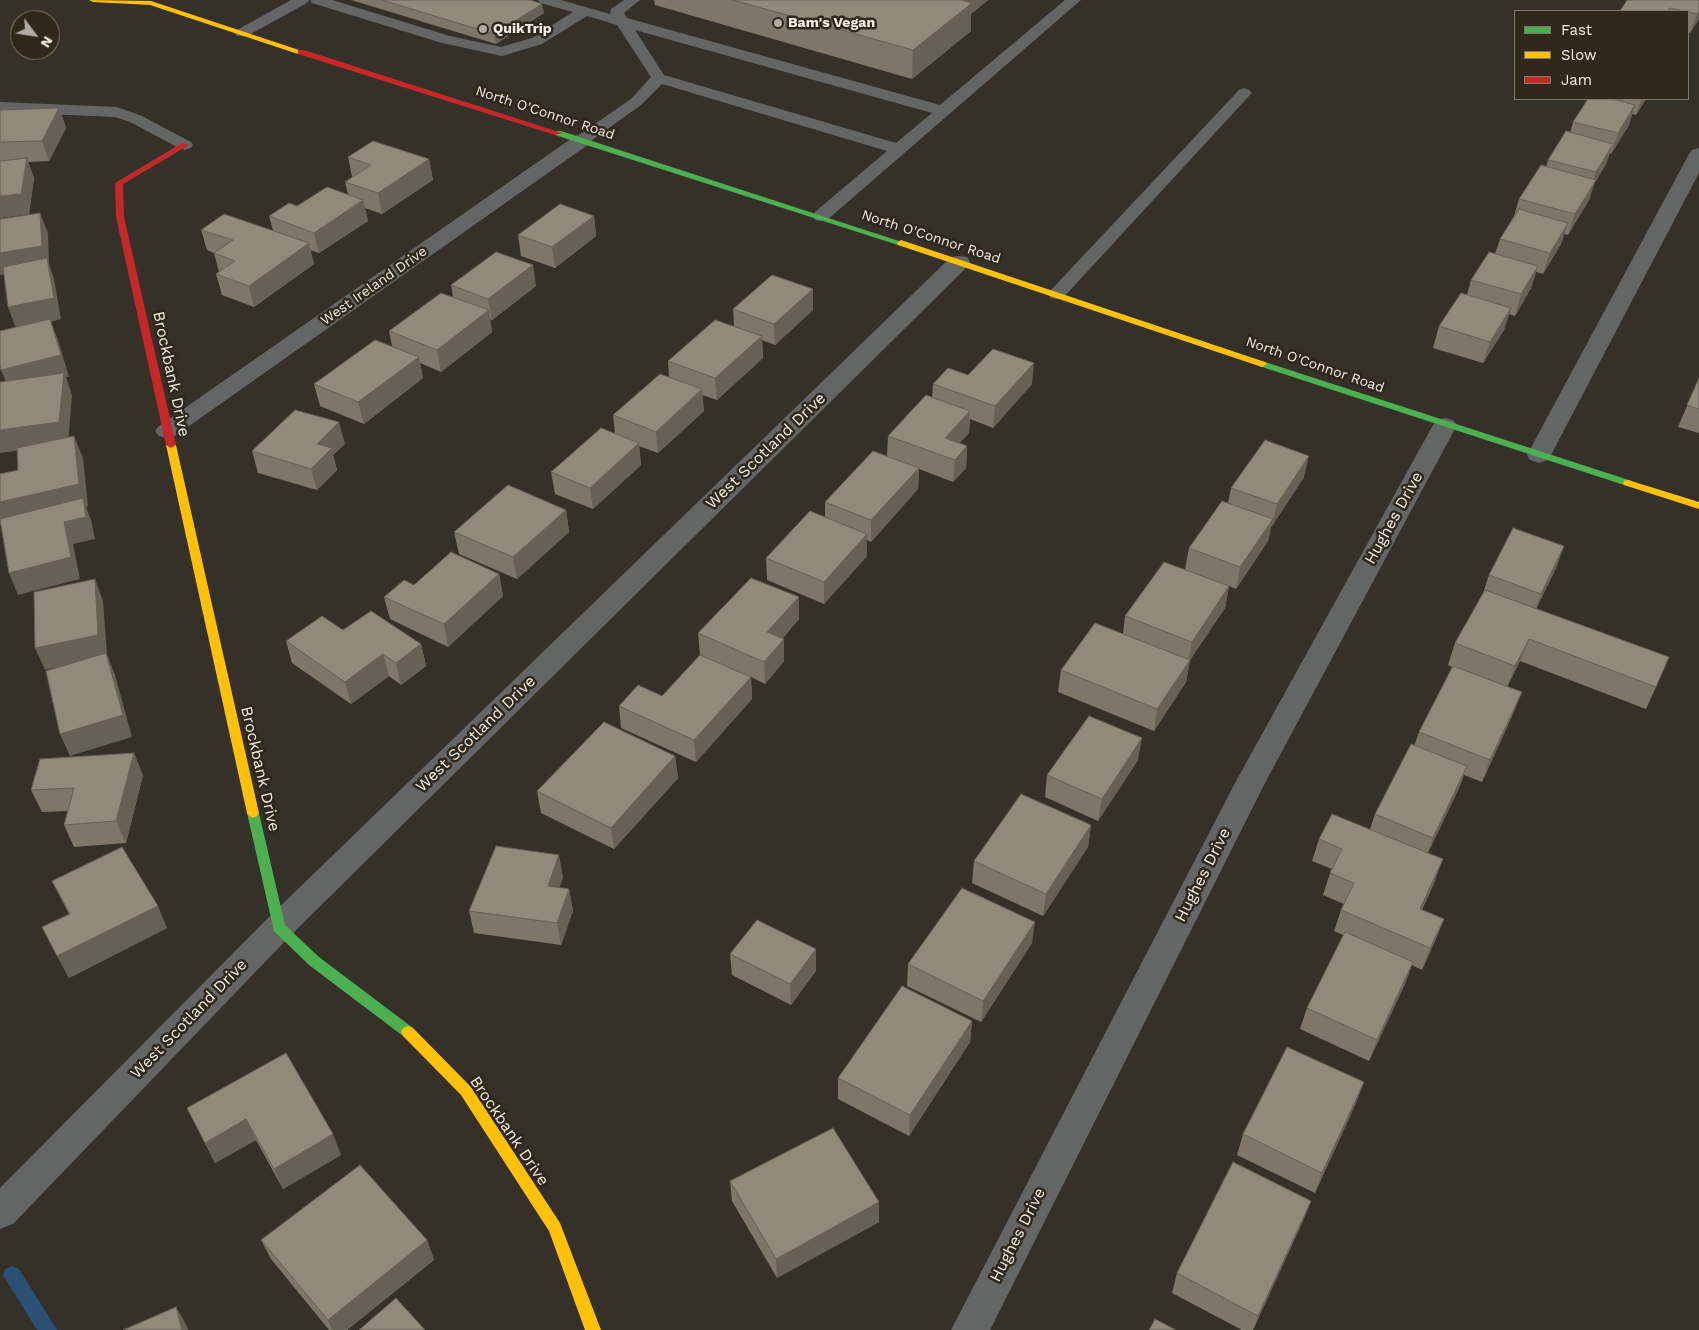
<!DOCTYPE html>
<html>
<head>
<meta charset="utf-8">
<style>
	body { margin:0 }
	#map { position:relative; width:1699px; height:1330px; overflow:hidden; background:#353128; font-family:"Work Sans",sans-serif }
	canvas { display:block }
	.legend { position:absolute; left:1514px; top:10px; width:175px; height:90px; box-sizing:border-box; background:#30281a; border:1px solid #7e776b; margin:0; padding:6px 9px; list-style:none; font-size:15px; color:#f3eee5 }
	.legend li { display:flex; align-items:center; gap:10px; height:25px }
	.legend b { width:25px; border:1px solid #7e776b }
	.north { position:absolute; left:10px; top:10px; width:50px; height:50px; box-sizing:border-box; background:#30281a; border:1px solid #7e776b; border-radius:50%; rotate:121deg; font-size:14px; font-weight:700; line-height:20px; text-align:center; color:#f3eee5 }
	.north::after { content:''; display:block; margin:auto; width:18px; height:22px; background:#b0aca3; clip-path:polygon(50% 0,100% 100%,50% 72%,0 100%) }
</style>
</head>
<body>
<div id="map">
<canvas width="1699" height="1330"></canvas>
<ul class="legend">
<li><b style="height:6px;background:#4caf50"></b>Fast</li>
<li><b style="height:6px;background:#ffc107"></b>Slow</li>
<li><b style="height:6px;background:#c62828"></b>Jam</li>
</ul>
<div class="north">N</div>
</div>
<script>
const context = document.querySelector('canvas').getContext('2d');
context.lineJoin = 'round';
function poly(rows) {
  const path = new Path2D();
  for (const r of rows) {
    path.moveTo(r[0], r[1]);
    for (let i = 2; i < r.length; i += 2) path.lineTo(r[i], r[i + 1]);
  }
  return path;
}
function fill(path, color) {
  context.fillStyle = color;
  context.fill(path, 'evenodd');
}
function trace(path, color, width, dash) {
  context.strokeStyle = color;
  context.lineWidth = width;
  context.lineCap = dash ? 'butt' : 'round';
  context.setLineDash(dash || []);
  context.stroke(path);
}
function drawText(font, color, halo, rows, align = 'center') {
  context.font = font + ' "Work Sans",sans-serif';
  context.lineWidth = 5;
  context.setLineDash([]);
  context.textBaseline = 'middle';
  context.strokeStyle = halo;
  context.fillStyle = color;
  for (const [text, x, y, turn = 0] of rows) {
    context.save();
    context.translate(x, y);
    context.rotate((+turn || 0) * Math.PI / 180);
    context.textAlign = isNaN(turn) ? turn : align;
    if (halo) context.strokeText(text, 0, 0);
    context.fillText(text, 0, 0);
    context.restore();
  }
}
const stream = poly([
	[12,1266,19,1269,57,1330,37,1330,3,1275,5,1269,12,1266]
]);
const lane = poly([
	[291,0,309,0,307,3,247,36,237,36,235,33,237,30,291,0],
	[310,0,332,0,450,36,501,47,532,38,573,12,540,3,538,0,561,0,610,14,611,9,624,0,640,0,624,13,627,18,940,105,1065,0,1081,0,827,220,821,221,815,220,813,216,815,212,887,151,662,84,641,105,588,143,576,143,574,140,576,137,631,99,651,77,617,25,587,16,542,44,502,56,442,43,312,3,310,0],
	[635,30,932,113,896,143,664,75,635,30],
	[1244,88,1249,90,1252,93,1249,96,1063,298,1057,299,1051,298,1048,294,1051,290,1239,90,1244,88],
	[0,102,117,107,142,116,191,142,193,145,191,148,185,150,179,148,130,122,115,117,0,112,0,102]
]);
const street = poly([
	[582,134,589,136,592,140,589,144,175,436,167,438,159,436,155,431,159,426,575,136,582,134],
	[1699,148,1699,173,1551,455,1548,460,1539,463,1530,460,1527,455,1689,154,1692,150,1699,148],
	[959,256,967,257,970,262,967,267,290,936,13,1224,0,1229,0,1188,268,918,951,257,959,256],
	[1445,418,1453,420,1457,425,1265,783,990,1330,951,1330,1235,783,1433,425,1437,420,1445,418]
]);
const fast = poly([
	[555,131,561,131,905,243,901,246,898,245,555,135,555,131],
	[1262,361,1632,481,1633,483,1628,486,1624,485,1259,366,1257,364,1262,361],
	[253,808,257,810,259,813,285,925,319,957,413,1028,415,1032,413,1036,408,1038,403,1036,309,965,274,931,247,813,249,810,253,808]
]);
const slow = poly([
	[89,0,151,1,305,52,298,54,150,5,93,2,89,0],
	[901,240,1265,362,1267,364,1262,367,1259,366,898,245,897,243,901,240],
	[171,442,176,445,259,813,257,816,253,818,249,816,247,813,166,445,171,442],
	[1628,480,1699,502,1699,509,1624,485,1623,483,1624,481,1628,480],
	[408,1026,413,1028,471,1087,560,1223,601,1330,585,1330,549,1231,461,1095,403,1036,401,1032,403,1028,408,1026]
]);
const jam = poly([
	[298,50,304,50,562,133,555,135,298,54,298,50],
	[182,143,189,145,123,184,124,217,176,445,171,448,166,445,116,217,115,183,182,143]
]);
const wall = poly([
	[351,0,530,0,544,13,496,44],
	[654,0,988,0,971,14,971,31,912,79,655,5],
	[1627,0,1699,0,1699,19,1690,33,1688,32,1688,11,1620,11],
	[1588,99,1646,99,1636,115,1632,114,1629,125,1611,154,1610,153,1606,164,1594,184,1589,200,1568,235,1564,234,1561,244,1543,274,1536,272,1531,288,1515,316,1509,314,1504,330,1483,363,1433,348,1439,326,1467,295,1471,280,1495,254,1500,239,1514,216,1519,199,1546,167,1548,160,1570,133,1573,122],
	[59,108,66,128,49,161,28,162,34,178,29,214,0,218,0,110],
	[348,157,429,159,433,180,382,214,365,208,368,221,319,253,310,250,314,264,254,307,222,295,216,274,219,272,214,253,207,250,201,230,273,231,269,216,297,206,348,194,345,182,352,177],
	[594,216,596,236,555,268,521,256,518,235],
	[451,285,536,286,492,320,490,319,492,332,441,372,420,363,423,378,364,424,320,406,314,384,392,346,389,331,453,297],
	[733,309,813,310,775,345,762,340,763,358,717,400,702,395,704,411,658,453,639,446,641,465,593,509,555,494,551,472,615,434,613,415,669,377,668,361,734,326],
	[968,375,1032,384,993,428,970,419,969,433,959,443,967,446,966,468,953,482,919,469,918,489,871,542,867,540,867,556,824,604,767,580,766,558,825,517,825,502,887,456,888,436,932,398,933,384],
	[1699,378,1699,433,1678,427],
	[345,444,333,455,337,470,317,490,258,473,252,451],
	[1304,477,1272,526,1271,526,1268,541,1236,589,1229,586,1225,608,1190,660,1186,682,1154,731,1058,692,1061,670,1123,634,1125,616,1185,569,1189,548,1228,503,1231,488],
	[566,510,569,532,517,579,459,554,454,532],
	[1564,546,1556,568,1536,609,1656,687,1646,709,1520,661,1507,687,1513,714,1482,782,1464,775,1459,788,1428,853,1435,881,1422,910,1444,919,1435,941,1422,970,1412,965,1405,984,1369,1061,1300,1029,1307,1008,1343,935,1334,931,1341,910,1344,904,1323,895,1330,873,1332,869,1312,861,1319,839,1370,829,1375,814,1414,746,1419,732,1452,667,1448,665,1455,643,1483,593,1489,575],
	[499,574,503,596,448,647,390,619,384,597,414,585],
	[799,619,782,639,784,661,765,684,751,677,752,699,696,762,621,728,619,706,662,696,700,655,698,633],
	[343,630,421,644,426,666,401,685,389,676,351,704,292,663,286,641],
	[675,756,678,778,614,849,541,813,537,791],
	[1138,760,1098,821,1045,797,1047,775],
	[143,775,126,843,74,847,64,825,68,811,42,812,31,790],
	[1091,825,1088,847,1043,916,972,883,974,861],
	[563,877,559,888,569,889,573,911,561,945,474,933,469,911],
	[52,881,167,928,69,978,42,927,69,914],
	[1032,943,981,1022,907,986,908,964],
	[730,954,816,971,791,1005,732,975],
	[972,1021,970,1042,909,1136,838,1099,838,1078],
	[286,1053,341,1155,283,1189,256,1140,215,1163,187,1108],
	[1364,1082,1356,1103,1315,1193,1237,1155,1243,1134],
	[730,1181,879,1222,777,1278,732,1201],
	[1311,1201,1303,1221,1253,1330,1242,1330,1172,1293,1177,1273],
	[261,1240,427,1240,434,1260,347,1330,329,1330,271,1259]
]);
const shadedWall = poly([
	[956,0,988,0,971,14,971,31,912,79,913,50],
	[542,4,544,13,496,44,494,34],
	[1699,11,1699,19,1690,33,1697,14],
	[1642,99,1646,99,1636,115],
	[1635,105,1629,125,1611,154,1618,133],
	[59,108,66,128,49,161,42,141],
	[1613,144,1606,164,1594,184,1589,200,1568,235,1575,214,1591,188,1596,172],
	[27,158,34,178,29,214,0,218,0,196],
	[429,159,433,180,382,214,378,193],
	[363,200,368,221,319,253,314,233],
	[40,213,48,233,49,264,54,279,61,319,51,322,58,340,69,377,66,377,72,395,68,444,0,453,0,430,10,392,1,370,16,329,8,307,48,267,0,275,0,253],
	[594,216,596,236,555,268,552,247],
	[1568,223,1561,244,1543,274,1550,253],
	[309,243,314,264,254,307,249,286],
	[533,265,536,286,492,320,488,299],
	[1538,266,1531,288,1515,316,1521,294],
	[813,289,813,310,775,345,774,324],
	[1511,308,1504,330,1483,363,1490,342],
	[489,310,492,332,441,372,437,350],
	[762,336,763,358,717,400,715,378],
	[419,357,423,378,364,424,358,402],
	[1034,363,1032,384,993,428,995,406],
	[702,389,704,411,658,453,656,432],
	[970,411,969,433,947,457,945,438],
	[339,422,345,444,333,455,337,470,317,490,311,469,317,444],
	[74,436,83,458,88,506,86,507,91,520,95,539,73,544,80,579,18,595,9,573,0,521,0,502],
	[639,443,641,465,593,509,590,488],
	[967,446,966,468,953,482,955,460],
	[1309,456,1304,477,1272,526,1277,504],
	[919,468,918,489,871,542,871,520],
	[566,510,569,532,517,579,513,557],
	[1273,519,1268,541,1236,589,1240,567],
	[867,534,867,556,824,604,824,582],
	[1564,546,1556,568,1533,616,1541,594],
	[499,574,503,596,448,647,444,624],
	[95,579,103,601,107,654,115,675,132,737,70,756,60,734,107,657,45,670,35,648],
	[1229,586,1225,608,1190,660,1186,682,1154,731,1157,709,1188,663,1192,642],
	[799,597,799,619,768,654,767,632],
	[784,639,784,661,765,684,764,662],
	[1529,639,1520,661,1507,688,1515,666],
	[421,644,426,666,401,685,396,663],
	[383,654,389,676,351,704,345,682],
	[751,677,752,699,696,762,694,740],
	[1522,692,1513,714,1482,782,1490,760],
	[1142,738,1138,760,1098,821,1102,799],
	[134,753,143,775,126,843,116,821],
	[675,756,678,778,614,849,611,828],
	[1467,766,1459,788,1425,859,1433,838],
	[1091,825,1088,847,1043,916,1046,894],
	[559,855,563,877,552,908,548,886],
	[1443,859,1435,881,1412,930,1420,909],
	[569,889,573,911,561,945,557,923],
	[158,906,167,928,69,978,57,956],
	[1444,919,1435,941,1422,970,1430,948],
	[1035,922,1032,943,981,1022,983,1001],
	[816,949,816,971,791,1005,790,984],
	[1413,962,1405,984,1369,1061,1377,1040],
	[972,1021,970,1042,909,1136,910,1115],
	[1364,1082,1356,1103,1315,1193,1322,1173],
	[246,1119,256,1140,215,1163,205,1143],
	[333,1134,341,1155,283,1189,274,1169],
	[1311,1201,1303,1221,1253,1330,1258,1316],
	[879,1202,879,1222,777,1278,776,1259],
	[427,1240,434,1260,347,1330,332,1330,328,1320],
	[176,1307,187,1326,188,1330,182,1330]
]);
const building = poly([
	[382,0,530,0,542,4,494,34,382,0],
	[733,0,961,0,972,3,913,50,733,0],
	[1627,0,1699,0,1699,11,1697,14,1670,8,1667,11,1620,11,1627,0],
	[1588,99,1612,99,1635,105,1618,133,1573,122,1588,99],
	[59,108,42,141,0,142,0,110,59,108],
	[1566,131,1613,144,1596,172,1548,160,1566,131],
	[373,141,429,159,378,193,345,182,371,165,348,157,373,141],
	[27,158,21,194,0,196,0,161,27,158],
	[1541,165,1596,180,1575,214,1519,199,1541,165],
	[327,187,363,200,314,233,269,216,289,203,297,206,327,187],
	[560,204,594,216,552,247,518,235,560,204],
	[1519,209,1568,223,1550,253,1500,239,1519,209],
	[40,213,42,246,0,253,0,219,40,213],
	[224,214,309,243,249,286,216,274,235,261,214,253,233,240,201,230,224,214],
	[496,252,533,265,488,299,451,285,496,252],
	[1489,252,1538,266,1521,294,1471,280,1489,252],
	[47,258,54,298,8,307,3,267,47,258],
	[772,275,813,289,774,324,733,309,772,275],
	[441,293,489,310,437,350,389,331,441,293],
	[1461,293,1511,308,1490,342,1439,326,1461,293],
	[50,319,61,355,1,370,0,365,0,331,50,319],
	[715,320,762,336,715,378,668,361,715,320],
	[375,340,419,357,358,402,314,384,375,340],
	[993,349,1034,363,995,406,933,384,948,368,968,375,993,349],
	[64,373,59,422,0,430,0,382,64,373],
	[660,374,702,389,656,432,613,415,660,374],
	[1699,378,1699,409,1687,405,1699,378],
	[926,395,970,411,945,438,967,446,955,460,888,436,926,395],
	[295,410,339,422,317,444,332,448,311,469,252,451,295,410],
	[601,428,639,443,590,488,551,472,601,428],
	[74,436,79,484,0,502,0,474,18,470,17,448,74,436],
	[1265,440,1309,456,1277,504,1231,488,1265,440],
	[873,451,919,468,871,520,825,502,873,451],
	[508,485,566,510,513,557,454,532,508,485],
	[83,498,86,517,64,522,71,557,9,573,0,519,83,498],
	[1222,501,1273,519,1240,567,1189,548,1222,501],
	[810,511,867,534,824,582,766,558,810,511],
	[1513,528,1564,546,1541,594,1489,575,1513,528],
	[451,552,499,574,444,624,384,597,404,580,414,585,451,552],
	[1164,562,1229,586,1192,642,1125,616,1164,562],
	[751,578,799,597,767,632,784,639,764,662,698,633,751,578],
	[95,579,98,635,35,648,34,592,95,579],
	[1485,590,1669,657,1656,687,1529,639,1515,666,1455,643,1485,590],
	[371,611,421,644,396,663,383,654,345,682,286,641,322,616,343,630,371,611],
	[1095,623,1190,660,1157,709,1061,670,1095,623],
	[106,653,123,715,60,734,46,671,106,653],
	[700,655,751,677,694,740,619,706,638,685,662,696,700,655],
	[1453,666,1522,692,1490,760,1419,732,1453,666],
	[1089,716,1142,738,1102,799,1047,775,1089,716],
	[604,722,675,756,611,828,537,791,604,722],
	[1411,744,1467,766,1433,838,1375,814,1411,744],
	[134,753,116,821,64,825,74,788,31,790,40,759,134,753],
	[1021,794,1091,825,1046,894,974,861,1021,794],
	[1332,814,1443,859,1420,909,1444,919,1430,948,1341,910,1354,883,1330,873,1342,849,1319,839,1332,814],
	[496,846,559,855,548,886,569,889,557,923,469,911,496,846],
	[122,847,158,906,57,956,42,927,70,914,52,881,122,847],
	[962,888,1035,922,983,1001,908,964,962,888],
	[757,920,816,949,790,984,730,954,757,920],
	[1345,932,1413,962,1377,1040,1307,1008,1345,932],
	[902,986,972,1021,910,1115,838,1078,902,986],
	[1287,1047,1364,1082,1322,1173,1243,1134,1287,1047],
	[286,1053,333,1134,274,1169,246,1119,205,1143,187,1108,286,1053],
	[833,1128,879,1202,776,1259,730,1181,833,1128],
	[1233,1162,1311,1201,1258,1316,1177,1273,1233,1162],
	[360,1165,427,1240,328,1320,261,1240,360,1165],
	[396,1298,425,1330,359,1330,396,1298],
	[176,1307,182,1330,123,1330,176,1307],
	[1155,1319,1176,1330,1149,1330,1155,1319]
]);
const markers = [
	[778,23,5,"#b0aca3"],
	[483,29,5,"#b0aca3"]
];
const farPoinames = [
	["Bam's Vegan",788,23],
	["QuikTrip",493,29]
];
const farStreetnames = [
	["North O'Connor Road",545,113,18],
	["North O'Connor Road",931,237,18],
	["West Ireland Drive",374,286,-35],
	["North O'Connor Road",1315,365,19]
];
const streetNames = [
	["Brockbank Drive",171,374,78],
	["West Scotland Drive",766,451,-44],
	["Hughes Drive",1394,518,-61],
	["West Scotland Drive",476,734,-44],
	["Brockbank Drive",260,769,77],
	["Hughes Drive",1203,875,-63],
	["West Scotland Drive",189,1019,-46],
	["Brockbank Drive",509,1131,56],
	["Hughes Drive",1018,1235,-63]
];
fill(stream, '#2a5174');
fill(lane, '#646565');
fill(street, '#646565');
fill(fast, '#4caf50');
fill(slow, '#ffc107');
fill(jam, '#c62828');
fill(wall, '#7d7669');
fill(shadedWall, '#666055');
fill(building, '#91897a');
trace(building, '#666055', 1);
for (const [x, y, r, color] of markers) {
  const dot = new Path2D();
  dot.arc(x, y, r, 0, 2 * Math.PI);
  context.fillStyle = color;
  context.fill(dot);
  trace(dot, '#30281a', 2);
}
drawText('bold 14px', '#f3eee5', '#30281a', farPoinames, 'left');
drawText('14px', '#f3eee5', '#30281a', farStreetnames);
drawText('16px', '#f3eee5', '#30281a', streetNames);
</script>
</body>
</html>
